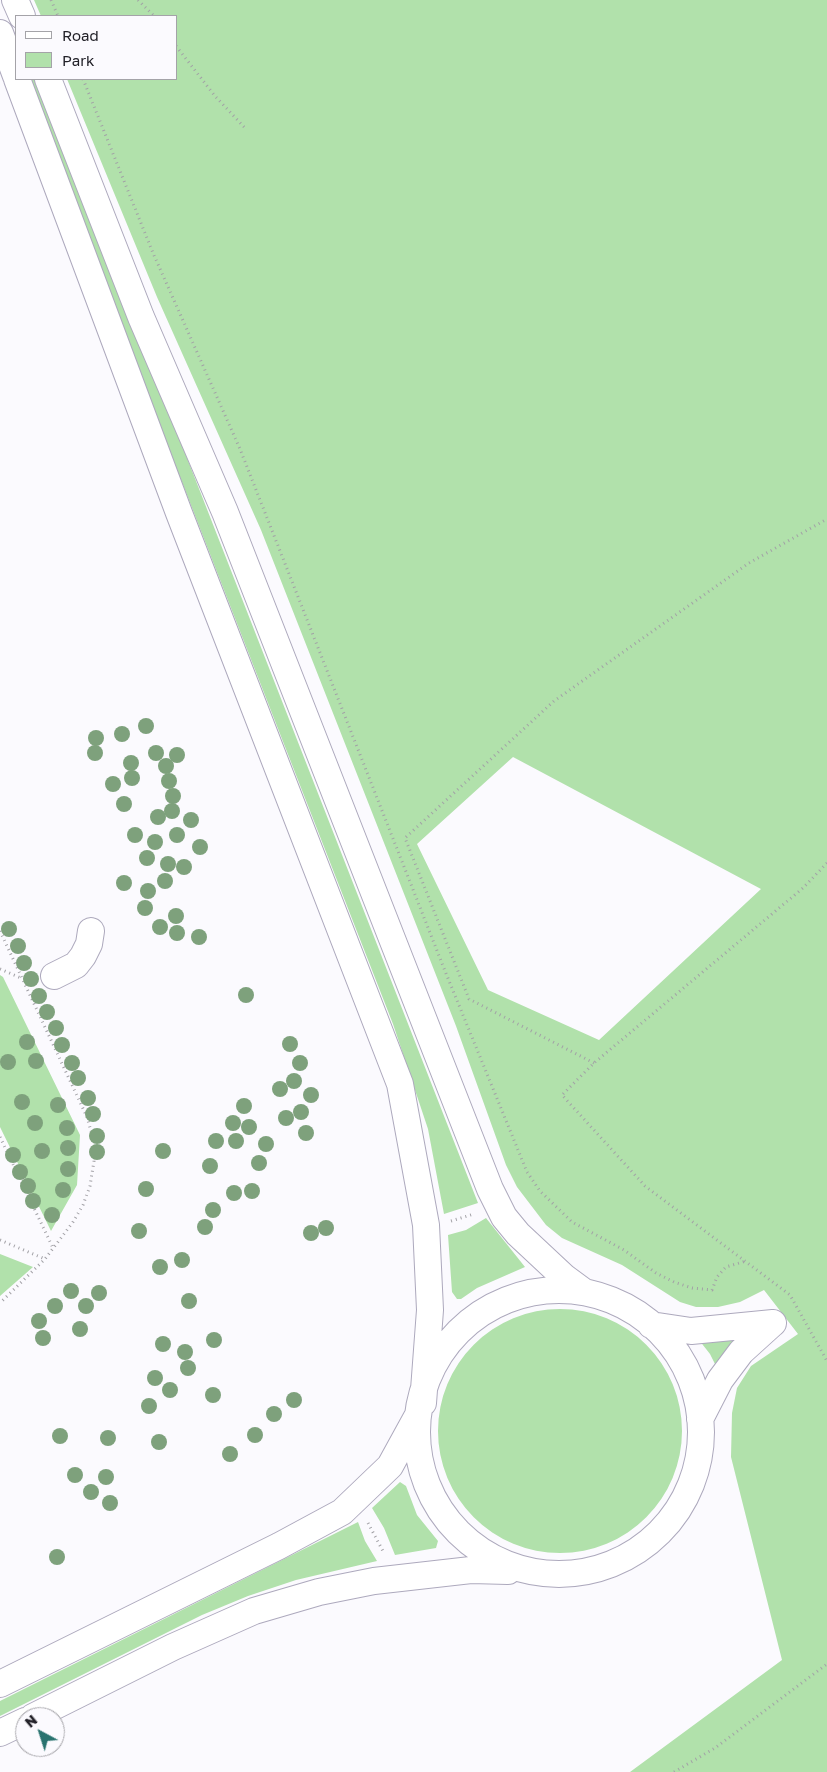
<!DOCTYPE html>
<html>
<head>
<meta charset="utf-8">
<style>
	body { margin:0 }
	#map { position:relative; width:827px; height:1772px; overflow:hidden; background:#fbfafe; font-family:"Golos Text",sans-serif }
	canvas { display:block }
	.legend { position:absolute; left:15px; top:15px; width:162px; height:65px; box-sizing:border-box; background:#fbfafe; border:1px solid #a4a3a8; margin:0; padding:6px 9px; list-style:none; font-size:15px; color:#222128 }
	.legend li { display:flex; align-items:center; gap:10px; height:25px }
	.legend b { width:25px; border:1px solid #a4a3a8 }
	.north { position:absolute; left:15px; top:1707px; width:50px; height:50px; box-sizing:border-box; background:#fbfafe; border:1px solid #a4a3a8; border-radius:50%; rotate:320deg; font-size:14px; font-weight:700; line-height:20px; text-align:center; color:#222128 }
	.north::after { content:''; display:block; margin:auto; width:18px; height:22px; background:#29736f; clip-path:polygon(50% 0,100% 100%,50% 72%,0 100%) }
</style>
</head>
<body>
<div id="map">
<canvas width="827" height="1772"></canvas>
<ul class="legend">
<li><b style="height:6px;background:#fff"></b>Road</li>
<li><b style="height:14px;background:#b1e1ab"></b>Park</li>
</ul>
<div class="north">N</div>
</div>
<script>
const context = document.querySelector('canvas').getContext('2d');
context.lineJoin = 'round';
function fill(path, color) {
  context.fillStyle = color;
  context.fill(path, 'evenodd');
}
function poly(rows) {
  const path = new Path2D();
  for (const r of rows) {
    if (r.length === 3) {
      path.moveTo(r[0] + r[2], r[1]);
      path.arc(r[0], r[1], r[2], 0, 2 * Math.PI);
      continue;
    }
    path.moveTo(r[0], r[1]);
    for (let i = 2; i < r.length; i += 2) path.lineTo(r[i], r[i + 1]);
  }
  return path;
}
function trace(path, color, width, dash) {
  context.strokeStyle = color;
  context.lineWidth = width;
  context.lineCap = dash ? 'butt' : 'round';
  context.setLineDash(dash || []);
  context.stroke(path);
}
const green = poly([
	[34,0,827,0,827,1772,630,1772,782,1660,731,1457,732,1413,737,1388,751,1366,798,1334,764,1290,740,1302,718,1307,696,1307,680,1302,622,1265,562,1238,546,1225,517,1187,506,1165,456,1026,261,530,157,297,67,79,176,79,176,16,41,16],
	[513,757,761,889,599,1040,488,990,417,844],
	[25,79,39,79,478,1203,444,1214,428,1129,393,1024],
	[0,975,3,977,80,1135,77,1185,51,1231,0,1127],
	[486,1218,525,1267,477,1288,461,1299,457,1299,452,1292,448,1235,466,1230],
	[0,1254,33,1267,0,1296],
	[560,1431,122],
	[749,1334,716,1366,710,1354,699,1340],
	[400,1482,406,1486,417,1515,438,1541,436,1548,395,1555,384,1528,372,1508],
	[358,1522,365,1541,377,1561,296,1580,248,1596,202,1615,0,1716,0,1701]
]);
const path = poly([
	[51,0,58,16],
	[138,0,154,16],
	[176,46,215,96,245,128],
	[83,79,153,253,240,449,445,971,527,1172,540,1191,572,1222,624,1250,656,1273,674,1282,692,1288,712,1290,717,1277,726,1267,746,1261],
	[827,863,803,888,594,1063,562,1095,645,1186,790,1295,827,1361],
	[0,931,87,1117,93,1138,94,1161,90,1186,83,1205,73,1222,45,1259,0,1303],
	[0,969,21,978],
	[594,1063,469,999,405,838,554,701,749,563,827,519],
	[0,1137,53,1248],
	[451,1221,474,1214],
	[0,1240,45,1259],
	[368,1523,384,1553],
	[674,1772,715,1748,827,1664]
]);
const minor = poly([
	[15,0,22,16],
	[0,33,16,76],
	[17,79,179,513,400,1084,426,1225,430,1310,423,1403],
	[48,79,141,317,225,512,490,1189,504,1217,518,1234,564,1277,583,1291],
	[54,976,76,965,83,956,89,944,91,931],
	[559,1432,142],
	[651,1325,691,1331,773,1323],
	[700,1419,720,1380,741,1352,773,1323],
	[0,1684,279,1546,342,1512,390,1466,418,1415],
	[33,1717,173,1647,254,1611,319,1592,374,1581,471,1570,508,1571],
	[0,1733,25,1721]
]);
const trees = [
	[146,726],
	[122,734],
	[96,738],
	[95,753],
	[156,753],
	[177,755],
	[131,763],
	[166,766],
	[132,778],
	[169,781],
	[113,784],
	[173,796],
	[124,804],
	[172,811],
	[158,817],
	[191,820],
	[135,835],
	[177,835],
	[155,842],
	[200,847],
	[147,858],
	[168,864],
	[184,867],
	[165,881],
	[124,883],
	[148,891],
	[145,908],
	[176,916],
	[160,927],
	[9,929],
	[177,933],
	[199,937],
	[18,946],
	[24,963],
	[31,979],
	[246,995],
	[39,996],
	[47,1012],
	[56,1028],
	[27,1042],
	[290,1044],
	[62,1045],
	[36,1061],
	[8,1062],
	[72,1063],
	[300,1063],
	[78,1078],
	[294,1081],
	[280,1089],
	[311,1095],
	[88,1098],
	[22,1102],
	[58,1105],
	[244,1106],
	[301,1112],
	[93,1114],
	[286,1118],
	[35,1123],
	[233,1123],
	[249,1127],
	[67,1128],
	[306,1133],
	[97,1136],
	[216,1141],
	[236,1141],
	[266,1144],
	[68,1148],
	[42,1151],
	[163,1151],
	[97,1152],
	[13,1155],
	[259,1163],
	[210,1166],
	[68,1169],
	[20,1172],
	[28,1186],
	[146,1189],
	[63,1190],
	[252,1191],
	[234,1193],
	[33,1201],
	[213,1210],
	[52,1215],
	[205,1227],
	[326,1228],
	[139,1231],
	[311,1233],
	[182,1260],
	[160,1267],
	[71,1291],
	[99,1293],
	[189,1301],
	[55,1306],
	[86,1306],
	[39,1321],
	[80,1329],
	[43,1338],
	[214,1340],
	[163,1344],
	[185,1352],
	[188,1368],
	[155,1378],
	[170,1390],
	[213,1395],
	[294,1400],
	[149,1406],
	[274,1414],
	[255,1435],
	[60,1436],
	[108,1438],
	[159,1442],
	[230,1454],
	[75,1475],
	[106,1477],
	[91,1492],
	[110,1503],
	[57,1557]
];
fill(green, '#b1e1ab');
trace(minor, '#ada9bd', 28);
trace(path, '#a2a1a6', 3, [1, 4]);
trace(minor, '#fff', 26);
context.fillStyle = '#7ea17c';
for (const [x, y] of trees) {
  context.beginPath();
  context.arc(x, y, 8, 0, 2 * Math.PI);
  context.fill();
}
</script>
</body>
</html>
